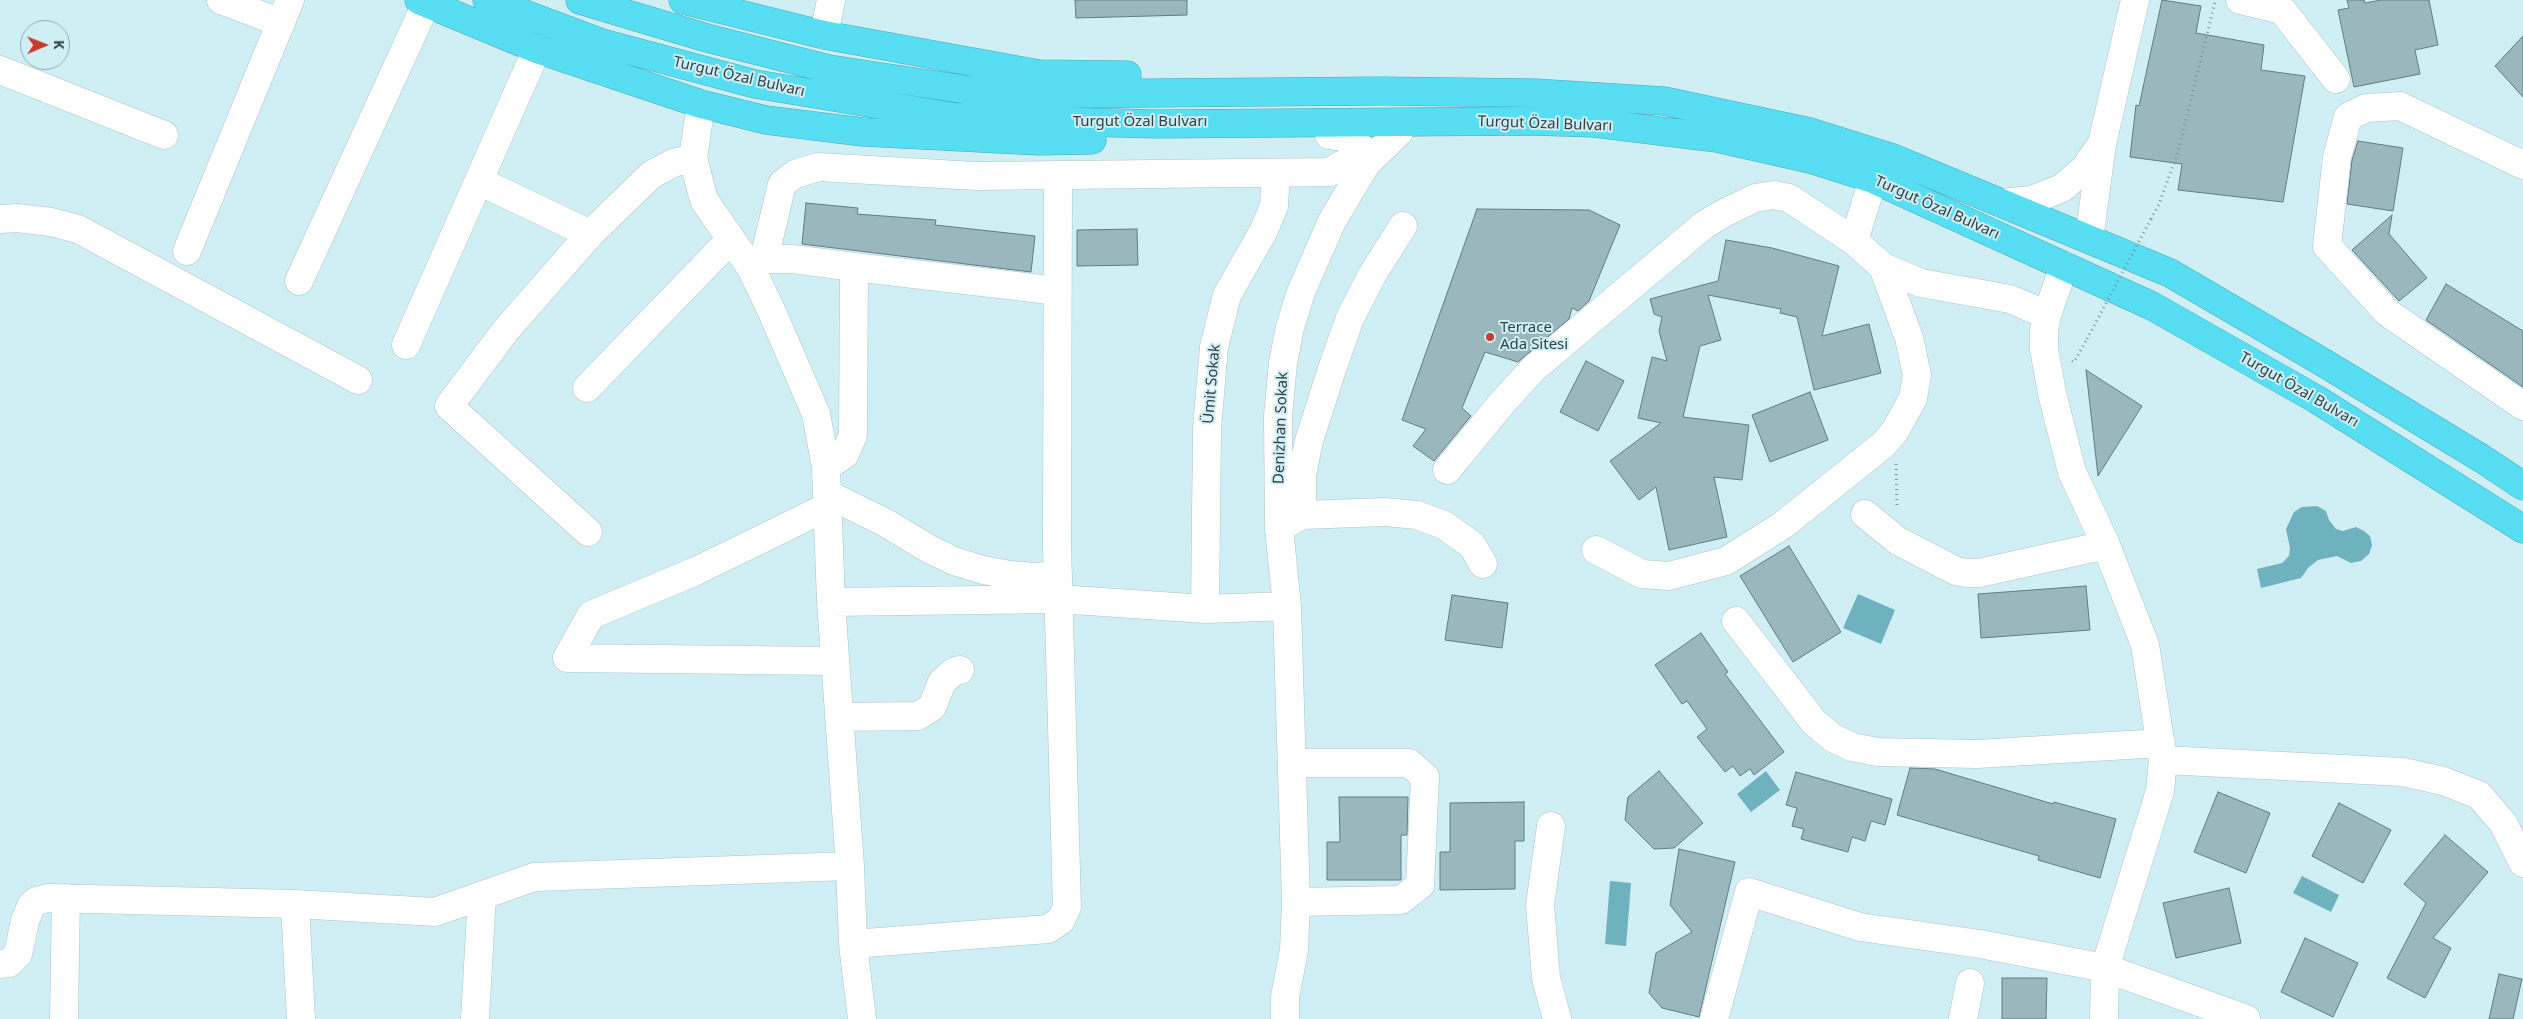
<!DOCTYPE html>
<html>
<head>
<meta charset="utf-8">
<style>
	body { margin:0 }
	#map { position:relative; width:2523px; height:1019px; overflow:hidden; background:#d0eff5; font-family:"Noto Sans",sans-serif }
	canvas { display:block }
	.north { position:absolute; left:20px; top:20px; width:50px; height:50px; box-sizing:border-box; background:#d0eff5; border:1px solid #91a9ad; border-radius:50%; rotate:89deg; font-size:14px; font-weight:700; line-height:20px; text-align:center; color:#323f41 }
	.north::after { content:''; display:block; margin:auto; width:18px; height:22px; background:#c83b2f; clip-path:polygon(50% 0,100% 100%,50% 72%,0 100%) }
</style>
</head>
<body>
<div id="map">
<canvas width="2523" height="1019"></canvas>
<div class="north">K</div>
</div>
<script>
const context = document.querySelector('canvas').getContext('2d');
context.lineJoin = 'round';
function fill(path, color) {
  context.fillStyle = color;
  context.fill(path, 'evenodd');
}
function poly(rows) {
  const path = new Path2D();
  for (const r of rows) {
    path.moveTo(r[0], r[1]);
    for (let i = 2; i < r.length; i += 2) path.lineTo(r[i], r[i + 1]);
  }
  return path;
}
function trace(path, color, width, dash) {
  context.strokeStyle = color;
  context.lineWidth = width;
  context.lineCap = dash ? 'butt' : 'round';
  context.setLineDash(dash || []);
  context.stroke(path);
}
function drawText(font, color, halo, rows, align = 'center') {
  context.font = font + ' "Noto Sans",sans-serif';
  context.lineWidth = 4;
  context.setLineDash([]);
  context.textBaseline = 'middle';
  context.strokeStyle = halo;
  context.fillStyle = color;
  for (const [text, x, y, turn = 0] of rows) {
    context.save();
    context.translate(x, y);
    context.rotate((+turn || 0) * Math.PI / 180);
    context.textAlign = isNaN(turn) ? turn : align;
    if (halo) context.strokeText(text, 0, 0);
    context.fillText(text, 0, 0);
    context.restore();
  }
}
const water = poly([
	[2317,506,2326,511,2329,520,2336,529,2343,531,2356,527,2364,531,2370,536,2372,545,2369,554,2361,561,2351,563,2337,556,2318,560,2308,568,2301,578,2261,588,2257,569,2282,563,2289,556,2290,548,2286,529,2294,512,2302,507],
	[1858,594,1895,610,1881,644,1843,628],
	[1766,771,1780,790,1751,812,1737,794],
	[2302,876,2339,895,2331,912,2293,893],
	[1610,881,1631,883,1626,946,1605,944]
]);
const building = poly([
	[1075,0,1187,0,1187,15,1076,18,1075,0],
	[2162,0,2201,6,2196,33,2264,45,2261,70,2305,76,2283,202,2178,190,2182,164,2130,157,2136,105,2139,106,2162,0],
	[2347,0,2364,0,2365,3,2381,0,2429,0,2438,45,2415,50,2420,74,2354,87,2338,10,2349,8,2347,0],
	[2523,36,2523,97,2495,66,2523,36],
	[2358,141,2403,148,2393,211,2347,204,2352,160,2358,141],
	[806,203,858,208,857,214,936,220,935,225,1035,236,1031,272,802,244,806,203],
	[1477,209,1589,210,1620,225,1589,301,1578,311,1572,308,1569,319,1518,362,1485,352,1462,408,1471,416,1434,461,1413,446,1426,429,1402,420,1477,209],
	[2392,215,2389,234,2427,278,2399,301,2352,250,2392,215],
	[1137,229,1138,265,1077,266,1077,230,1137,229],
	[1726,240,1772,248,1839,266,1822,336,1869,324,1881,373,1814,390,1797,317,1780,313,1781,309,1708,295,1721,340,1700,346,1683,417,1749,425,1742,480,1714,477,1727,537,1669,550,1656,487,1639,500,1610,461,1661,423,1638,418,1652,357,1667,361,1659,331,1662,317,1654,314,1650,299,1718,281,1726,240],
	[2446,284,2523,331,2523,387,2426,320,2446,284],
	[1586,361,1624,381,1598,431,1560,412,1586,361],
	[2086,370,2142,406,2098,476,2086,370],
	[1810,392,1828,440,1770,462,1752,415,1810,392],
	[1789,546,1841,632,1793,662,1740,576,1789,546],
	[2086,586,2090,630,1981,638,1978,594,2086,586],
	[1452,595,1508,603,1502,648,1445,640,1452,595],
	[1701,633,1728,672,1725,674,1784,752,1754,775,1750,769,1740,776,1733,766,1725,772,1697,737,1707,729,1687,701,1682,704,1655,665,1701,633],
	[1910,768,1935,769,2053,804,2054,802,2116,819,2100,878,2038,860,2039,856,1897,815,1910,768],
	[1659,771,1703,823,1674,848,1654,849,1625,820,1628,797,1659,771],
	[1796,772,1892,799,1885,825,1871,821,1865,841,1852,837,1848,852,1801,839,1804,829,1792,826,1797,808,1786,805,1796,772],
	[2218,792,2270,813,2246,873,2194,852,2218,792],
	[1339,797,1408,797,1407,835,1401,835,1401,880,1327,880,1327,842,1340,842,1339,797],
	[1524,802,1524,841,1515,841,1515,889,1440,890,1440,852,1450,852,1450,803,1524,802],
	[2339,803,2391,830,2363,883,2312,856,2339,803],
	[2445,835,2488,872,2433,938,2451,948,2425,998,2387,978,2426,903,2404,884,2445,835],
	[1679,849,1735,862,1699,1017,1662,1008,1649,993,1656,953,1692,932,1670,905,1679,849],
	[2229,888,2241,943,2176,958,2163,903,2229,888],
	[2305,938,2358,963,2333,1017,2281,992,2305,938],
	[2499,974,2522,979,2513,1019,2489,1019,2499,974],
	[2002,978,2047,978,2046,1019,2002,1019,2002,978]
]);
const path = poly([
	[2151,219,2159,204,2178,152,2215,2],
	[2072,361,2074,362,2087,339],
	[1896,464,1897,508]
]);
const minor = poly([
	[221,0,281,23],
	[2240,0,2282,10,2336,79],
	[824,35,831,0],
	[0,70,164,135],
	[701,104,693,158,704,200,751,268,772,312,816,414,826,467,831,602,850,866,853,944,862,1019],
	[1329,135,1351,138,1360,147,1366,164],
	[2523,165,2400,106,2366,108,2348,117,2337,157,2327,246,2388,313,2523,406],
	[479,181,590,234],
	[2001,203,2032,200,2062,188,2084,169,2101,145],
	[0,219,17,218,51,222,78,229,358,380],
	[2089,239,2102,144,2135,0],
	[1854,241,1873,179],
	[187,251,290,0],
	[764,259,782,184,795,174,818,167,976,176,1330,172,1343,164,1366,164],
	[2064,266,2047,315,2044,330,2044,349,2052,393,2072,472,2106,545,2145,645,2163,760,2160,791,2105,968,2104,1019],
	[854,267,1050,290],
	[1883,267,1921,283,2010,299,2047,315],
	[751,268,764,259,792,259,854,267,853,435,845,454,826,467],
	[299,281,426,4],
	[406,345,537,49],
	[587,388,731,239],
	[1447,470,1502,403,1534,368,1704,225,1724,213,1755,198,1774,195,1789,198,1854,241,1883,267,1909,338,1917,375,1913,398,1895,431,1884,444,1783,525,1726,561,1669,576,1642,574,1596,550],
	[827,494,886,523,929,549,954,561,983,570,1010,575,1035,577,1058,575],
	[827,507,696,571,591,615,567,658,835,661],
	[1865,514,1898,541,1956,571,1966,573,1979,573,2106,545],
	[1302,515,1385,512,1417,515,1444,525,1472,545,1483,564],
	[1279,528,1302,515,1302,475,1309,441,1332,369,1350,318,1372,275,1403,226],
	[588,532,449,406,506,330,590,234,651,175,673,163,693,158],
	[831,602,1059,599,1205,609,1287,606],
	[1205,609,1207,428,1214,347,1227,295,1263,232,1274,206,1276,173],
	[1736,621,1814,722,1833,738,1852,747,1877,752,1977,754,2161,743],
	[839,717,918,716,932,707,942,682,953,672,960,670],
	[2163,760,2403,772,2443,781,2479,795,2503,823,2523,863],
	[1292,763,1409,763,1425,777,1420,885,1401,900,1296,902],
	[1551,826,1540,905,1546,978,1557,1019],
	[295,904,301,1019],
	[853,944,1048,929,1061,920,1067,907,1057,545,1058,175],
	[0,964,9,963,18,954,25,921,31,906,36,901,48,898,295,904,435,912,534,877,850,866],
	[64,1019,66,898],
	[475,1019,482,895],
	[1285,1019,1285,997,1294,950,1296,902,1287,606,1279,528,1278,416,1283,363,1290,327,1301,292,1332,221,1366,164,1399,132],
	[1714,1019,1749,892,1860,927,1980,944,2105,968,2246,1019],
	[1963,1019,1970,983]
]);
const highway = poly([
	[419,0,537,49,701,104,766,120,863,132,1039,141,1092,140],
	[487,0,602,43,755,84,954,117,1040,121,1157,124,1530,121,1594,123,1717,138,1810,159,1873,179,2152,306,2316,399,2523,529],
	[580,0,707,38,829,69,968,90,1039,94,1382,91,1535,93,1664,101,1810,132,1890,157,2170,273,2319,360,2481,458,2523,486],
	[683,0,824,35,1039,74,1127,75]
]);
const pathBridge = poly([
	[2087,339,2151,219]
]);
const markers = [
	[1490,337,5,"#c83b2f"]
];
const streetNames = [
	["Turgut Özal Bulvarı",739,77,13],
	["Turgut Özal Bulvarı",1140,122],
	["Turgut Özal Bulvarı",1545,124,2],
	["Turgut Özal Bulvarı",1937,208,24],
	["Ümit Sokak",1212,384,-85],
	["Turgut Özal Bulvarı",2299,390,30],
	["Denizhan Sokak",1281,428,-88]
];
const poiNames = [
	["Terrace",1500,328],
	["Ada Sitesi",1500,345]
];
fill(water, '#6db2bd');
fill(building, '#99b7bc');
trace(building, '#607c81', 1);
trace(minor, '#a7c5ca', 29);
trace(highway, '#4ba6b4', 29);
trace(path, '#7e9498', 3, [1, 4]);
trace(minor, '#fff', 28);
trace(highway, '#58def2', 28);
trace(pathBridge, '#7e9498', 3, [1, 4]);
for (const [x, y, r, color] of markers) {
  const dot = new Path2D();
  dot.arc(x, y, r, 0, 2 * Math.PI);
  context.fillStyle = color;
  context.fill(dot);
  trace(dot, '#d0eff5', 2);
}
drawText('15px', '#323f41', '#d0eff5', streetNames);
drawText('15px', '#323f41', '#d0eff5', poiNames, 'left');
</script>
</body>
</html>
